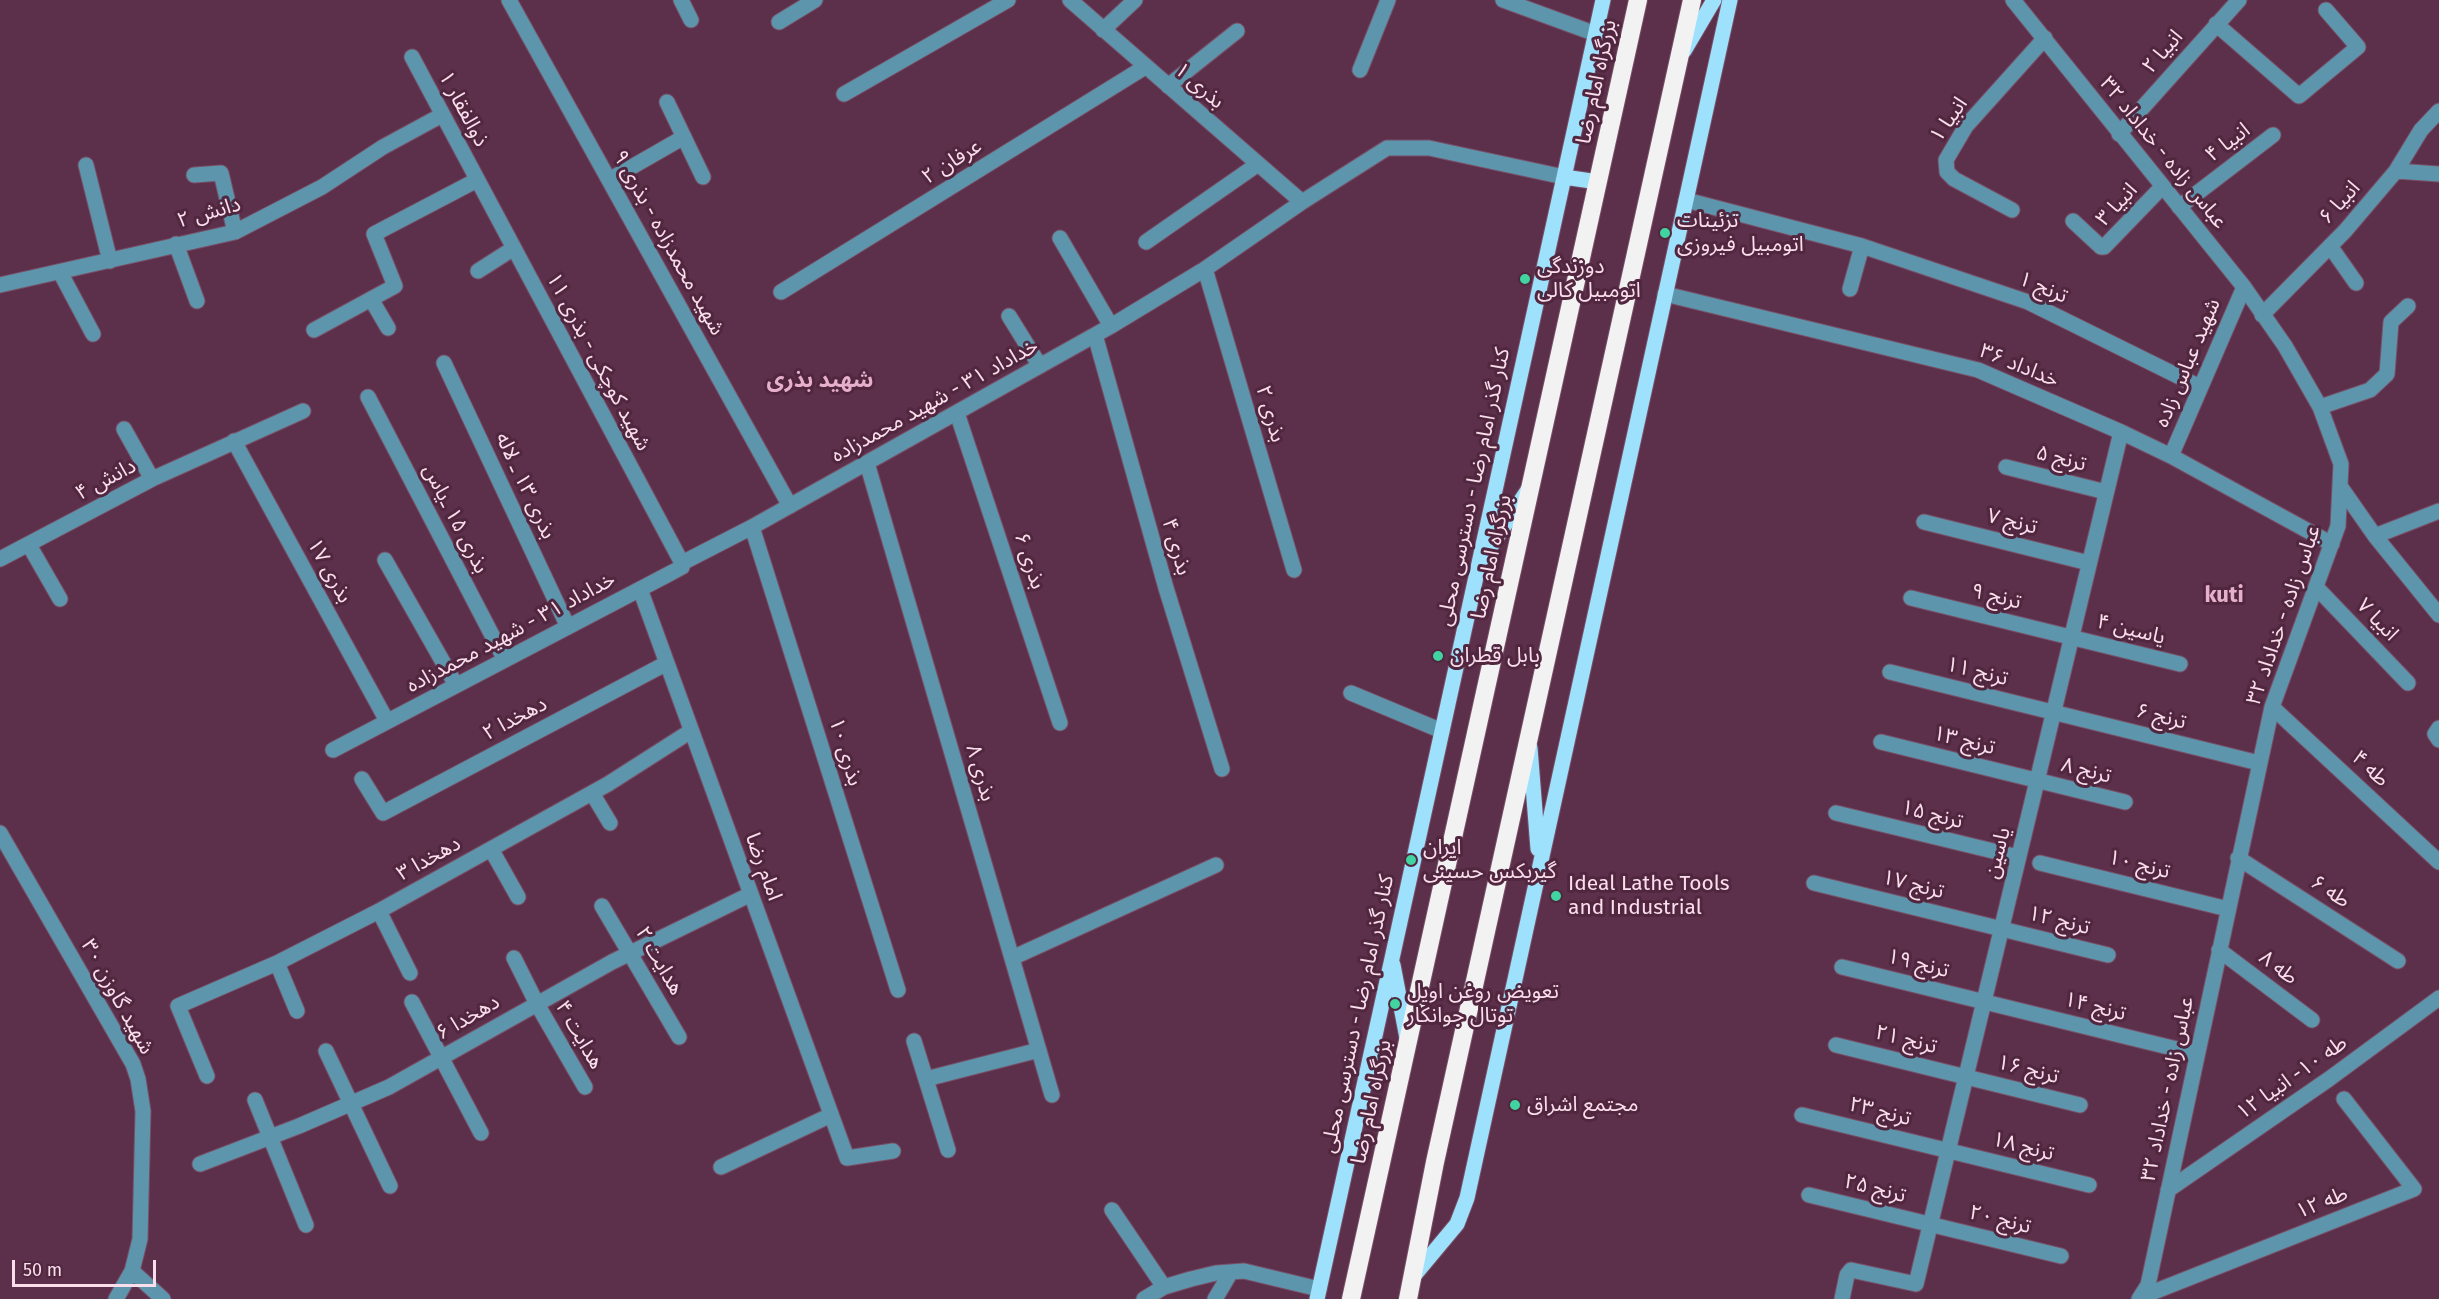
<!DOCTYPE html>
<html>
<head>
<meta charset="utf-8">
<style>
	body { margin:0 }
	#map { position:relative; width:2439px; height:1299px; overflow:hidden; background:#5c304a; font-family:"Fira Sans",sans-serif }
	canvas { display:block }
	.scale { position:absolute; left:12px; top:1260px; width:144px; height:27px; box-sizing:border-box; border:3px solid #fadeec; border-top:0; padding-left:8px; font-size:18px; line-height:21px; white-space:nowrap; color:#fadeec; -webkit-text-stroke:4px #51263f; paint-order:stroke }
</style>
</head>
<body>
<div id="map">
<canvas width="2439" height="1299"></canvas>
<div class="scale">50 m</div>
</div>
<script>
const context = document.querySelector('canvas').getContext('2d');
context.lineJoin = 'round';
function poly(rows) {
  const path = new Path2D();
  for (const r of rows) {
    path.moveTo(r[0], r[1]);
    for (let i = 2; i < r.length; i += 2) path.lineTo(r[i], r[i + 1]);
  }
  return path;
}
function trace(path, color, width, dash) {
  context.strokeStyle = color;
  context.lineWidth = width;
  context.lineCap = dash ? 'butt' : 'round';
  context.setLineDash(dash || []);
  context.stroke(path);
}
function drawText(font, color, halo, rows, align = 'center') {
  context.font = font + ' "Fira Sans","Noto Sans Arabic",sans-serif';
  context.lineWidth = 6;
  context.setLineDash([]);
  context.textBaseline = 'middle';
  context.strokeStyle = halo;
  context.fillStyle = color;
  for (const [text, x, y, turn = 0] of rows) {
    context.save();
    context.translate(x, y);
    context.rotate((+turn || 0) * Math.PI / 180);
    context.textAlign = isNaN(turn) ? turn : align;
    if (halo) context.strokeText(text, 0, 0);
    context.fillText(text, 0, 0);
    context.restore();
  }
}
const minor = poly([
	[509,0,790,506],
	[681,0,691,20],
	[1070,0,1302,202],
	[1503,0,1596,34],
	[2013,0,2244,287,2285,346,2320,407,2341,464,2338,526,2272,707,2148,1285,2139,1299],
	[779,22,815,0],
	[2216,24,2299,96,2358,47,2326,10],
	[1103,30,1135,0],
	[412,57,682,563],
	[1360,70,1388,0],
	[1168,86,1237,31],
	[844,94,1008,0],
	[667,102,703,177],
	[2119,134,2239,0],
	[86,165,110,261],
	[2396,171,2439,174],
	[194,175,221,173,235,232],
	[609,180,684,137],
	[1686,200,1862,246,2028,302,2200,387],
	[2179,207,2273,135],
	[2012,210,1954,179,1947,172,1946,160,1966,126,2045,38],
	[2073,221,2101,247,2104,247,2162,187],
	[1060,238,1111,326],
	[1146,242,1258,164],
	[176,244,197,301],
	[2330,246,2356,283],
	[1205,269,1294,570],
	[478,271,514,248],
	[60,272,93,334],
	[0,285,235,232,322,187,383,147,442,115],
	[1850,289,1862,246],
	[781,292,1145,67],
	[1665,294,1978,370,2121,432,2171,456,2332,544],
	[371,299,388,328],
	[2262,315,2345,231,2396,171,2421,130,2439,111],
	[1009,316,1040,366],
	[314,330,395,286,374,234,477,180],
	[1095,335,1166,588,1222,769],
	[444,363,568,627],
	[368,397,505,660],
	[2320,407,2370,390,2387,374,2391,322,2408,306],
	[957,413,1060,723],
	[124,429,152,479],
	[234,441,387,721],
	[2171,456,2244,287],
	[867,463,1052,1095],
	[2006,467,2106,492],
	[2340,486,2375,536,2439,615],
	[1924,522,2089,563],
	[752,527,898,990],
	[2375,536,2439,511],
	[29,545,60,599],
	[0,559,152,479,303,411],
	[385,560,456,685],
	[2316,587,2408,683],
	[640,589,847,1158,893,1151],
	[1911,598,2180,664],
	[1890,672,2259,763],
	[1351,693,1442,731],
	[2272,707,2439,862],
	[2439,728,2435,734,2439,740],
	[1881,742,2125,802],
	[333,750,667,575,682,567,682,563,752,527,1111,326,1205,269,1302,202,1387,148,1429,148,1564,177],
	[362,779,383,813,667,663],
	[592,793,610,823],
	[1836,813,2018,857],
	[0,833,133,1064,138,1079,143,1111,140,1239,132,1271,116,1299],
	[491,849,518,897],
	[2238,858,2398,961],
	[2040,863,2228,909],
	[1814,883,2108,955],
	[602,906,679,1037],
	[379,911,410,973],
	[2219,950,2312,1020],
	[514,958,537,1004,585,1087],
	[1012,958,1216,865],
	[277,963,297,1011],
	[1842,967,2197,1054],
	[412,1002,481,1133],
	[914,1041,948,1150],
	[1836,1045,2080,1105],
	[326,1051,390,1186],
	[207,1076,178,1006,277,963,379,911,608,784,691,731],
	[926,1079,1039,1050],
	[255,1100,306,1225],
	[1802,1115,2089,1185],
	[200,1164,299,1126,389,1087,612,962,751,894],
	[721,1167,831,1115],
	[2168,1190,2329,1079,2439,998],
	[1809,1195,2061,1256],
	[1112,1210,1164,1287],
	[132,1271,163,1299],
	[1144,1299,1164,1287,1191,1279,1216,1273,1244,1271,1319,1289],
	[1215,1299,1231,1272],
	[1842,1299,1847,1275,1851,1270,1916,1284,2121,432],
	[2142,1299,2141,1297,2414,1189,2344,1099]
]);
const major = poly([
	[1684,51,1714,0],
	[1564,177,1598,182],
	[1483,558,1528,490],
	[1530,748,1538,849],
	[1393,965,1407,1038],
	[1412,1278,1457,1224,1467,1198,1730,0],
	[1317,1299,1603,0]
]);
const highway = poly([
	[1351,1299,1638,0],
	[1408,1299,1435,1162,1692,0]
]);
const markers = [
	[1665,233,6,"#41d4a1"],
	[1525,279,6,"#41d4a1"],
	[1438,656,6,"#41d4a1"],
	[1411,860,6,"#41d4a1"],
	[1556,896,6,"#41d4a1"],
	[1395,1004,6,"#41d4a1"],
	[1515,1105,6,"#41d4a1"]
];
const streetNames = [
	["انبیا ۲",2163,52,-49],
	["بزرگراه امام رضا",1597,82,-78],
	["بذری ۱",1199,86,41],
	["ذوالفقار ۱",463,109,62],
	["انبیا ۱",1949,120,-55],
	["انبیا ۴",2228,143,-37],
	["عباس زاده - خداداد ۳۲",2163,153,51],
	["عرفان ۲",952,162,-32],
	["انبیا ۶",2340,203,-48],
	["انبیا ۳",2117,205,-47],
	["دانش ۲",209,213,-16],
	["شهید محمدزاده - بذری ۹",668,243,61],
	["ترنج ۱",2043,288,23],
	["شهید کوچکی - بذری ۱۱",598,362,62],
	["شهید عباس زاده",2188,363,-67],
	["خداداد ۳۶",2019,366,22],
	["خداداد ۳۱ - شهید محمدزاده",935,401,-29],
	["بذری ۲",1270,414,74],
	["ترنج ۵",2061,459,14],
	["دانش ۴",106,480,-28],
	["بذری ۱۳ ـ لاله",525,486,65],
	["کنار گذر امام رضا - دسترسی محلی",1474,487,-78],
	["بذری ۱۵ ـ‌یاس",455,519,63],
	["ترنج ۷",2012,522,14],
	["بذری ۴",1176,547,74],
	["بزرگراه امام رضا",1492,557,-78],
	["بذری ۶",1029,561,72],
	["بذری ۱۷",329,571,61],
	["ترنج ۹",1996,597,14],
	["عباس زاده - خداداد ۳۲",2284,615,-71],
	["انبیا ۷",2377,620,46],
	["یاسین ۴",2131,630,14],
	["خداداد ۳۱ - شهید محمدزاده",511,633,-28],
	["ترنج ۱۱",1977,672,14],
	["ترنج ۶",2161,717,14],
	["دهخدا ۲",515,719,-28],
	["ترنج ۱۳",1964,741,14],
	["بذری ۱۰",845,752,73],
	["طه ۴",2370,769,43],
	["ترنج ۸",2086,771,14],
	["بذری ۸",980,773,74],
	["ترنج ۱۵",1932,815,14],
	["یاسین",1998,853,-76],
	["دهخدا ۳",429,859,-29],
	["ترنج ۱۰",2139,865,14],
	["امام رضا",763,867,70],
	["ترنج ۱۷",1913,885,14],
	["طه ۶",2330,892,33],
	["ترنج ۱۲",2059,921,14],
	["هدایت ۲",659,961,60],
	["ترنج ۱۹",1918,964,14],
	["طه ۸",2278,968,37],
	["شهید گاوزن ۳۰",117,997,61],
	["ترنج ۱۴",2095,1007,14],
	["کنار گذر امام رضا - دسترسی محلی",1358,1014,-78],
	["دهخدا ۶",468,1018,-30],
	["هدایت ۴",579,1035,60],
	["ترنج ۲۱",1906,1040,14],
	["ترنج ۱۶",2028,1070,14],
	["طه ۱۰- انبیا ۱۲",2292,1078,-35],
	["عباس زاده - خداداد ۳۲",2168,1089,-78],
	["بزرگراه امام رضا",1372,1102,-78],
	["ترنج ۲۳",1880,1112,14],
	["ترنج ۱۸",2023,1147,14],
	["ترنج ۲۵",1875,1189,14],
	["طه ۱۲",2322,1203,-22],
	["ترنج ۲۰",2000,1220,14]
];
const poiNames = [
	["تزئینات",1677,221],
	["اتومبیل فیروزی",1677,245],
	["دوزندگی",1537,267],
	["اتومبیل کالی",1537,291],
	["بابل قطران",1450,656],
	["ایران",1423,848],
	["گیربکس حسینی",1423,872],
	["Ideal Lathe Tools",1568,884],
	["and Industrial",1568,908],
	["تعویض روغن اویل",1407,992],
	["توتال جوانکار",1407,1016],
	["مجتمع اشراق",1527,1105]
];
const neighbourhoodNames = [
	["شهید بذری",820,381],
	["kuti",2224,596]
];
trace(minor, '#784f67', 17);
trace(major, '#784f67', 17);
trace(highway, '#784f67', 20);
trace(minor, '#5c95ac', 15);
trace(major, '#9ee1fd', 15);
trace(highway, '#f2f2f2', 18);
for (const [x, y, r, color] of markers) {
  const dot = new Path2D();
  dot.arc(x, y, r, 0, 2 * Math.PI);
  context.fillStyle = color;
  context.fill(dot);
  trace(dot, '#51263f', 2);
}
drawText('21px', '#fadeec', '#51263f', streetNames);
drawText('21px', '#fadeec', '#51263f', poiNames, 'left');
drawText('bold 22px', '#e6afcc', '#51263f', neighbourhoodNames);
</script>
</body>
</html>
